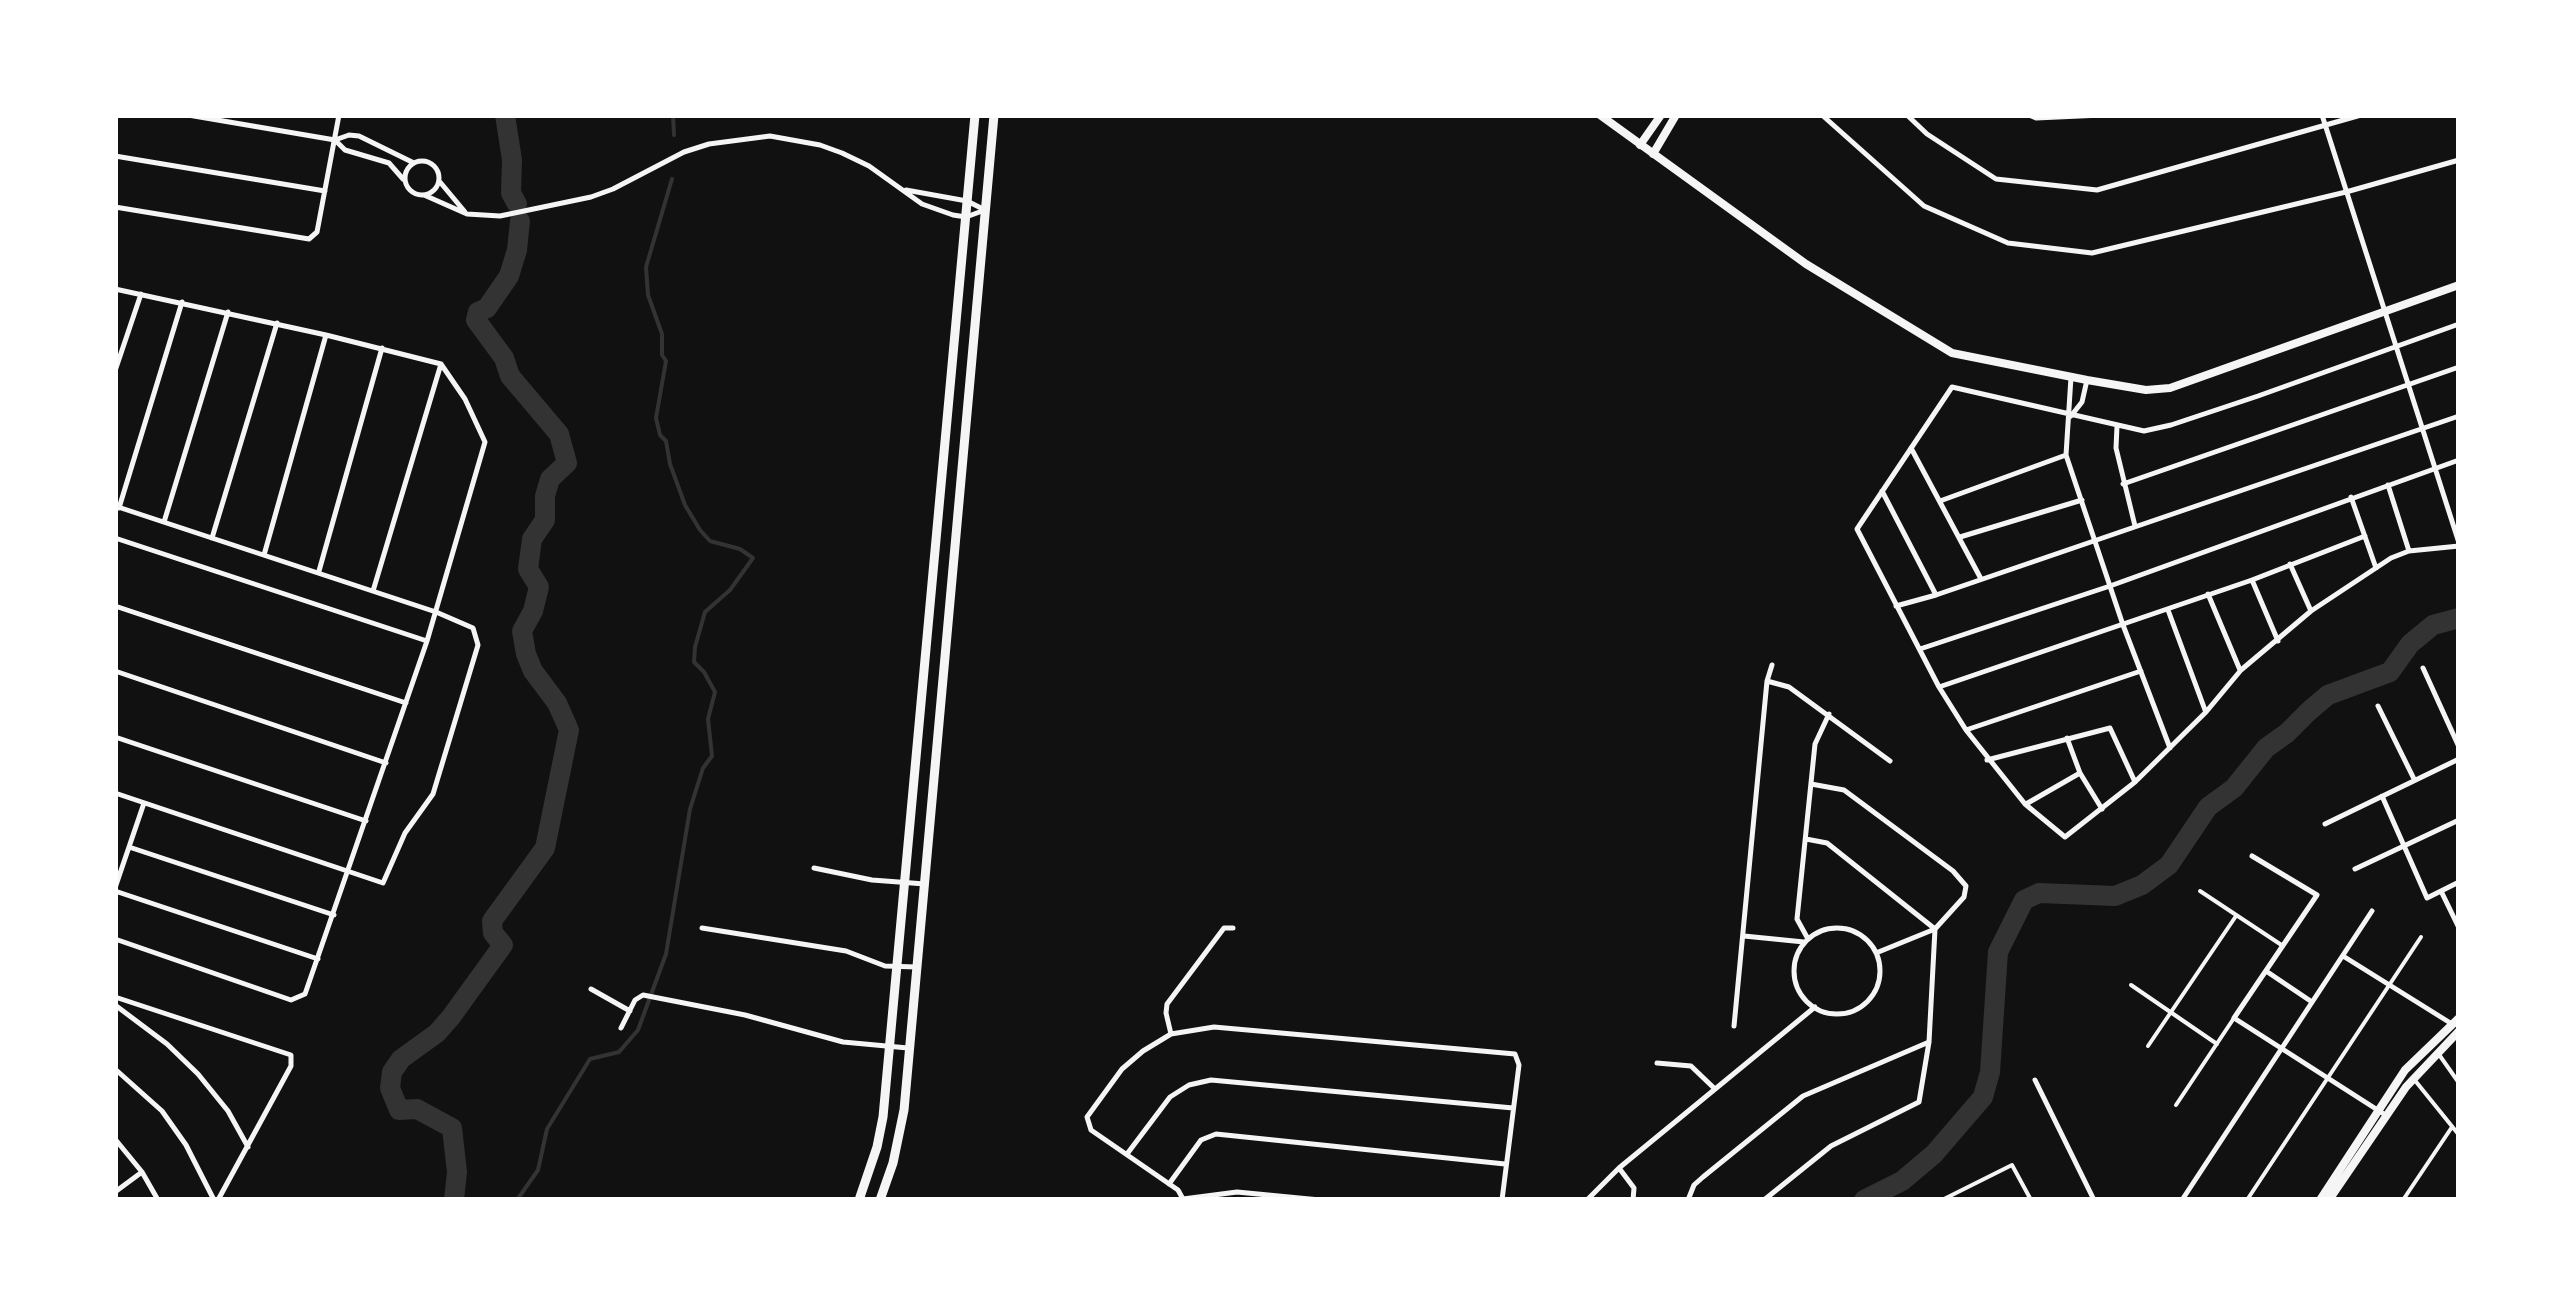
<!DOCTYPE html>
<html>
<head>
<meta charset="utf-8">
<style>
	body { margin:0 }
	#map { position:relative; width:2574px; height:1315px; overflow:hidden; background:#111; font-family:Raleway,sans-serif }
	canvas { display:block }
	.frame { position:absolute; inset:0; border:118px solid #fff; pointer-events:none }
</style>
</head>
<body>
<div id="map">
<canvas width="2574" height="1315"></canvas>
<div class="frame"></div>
</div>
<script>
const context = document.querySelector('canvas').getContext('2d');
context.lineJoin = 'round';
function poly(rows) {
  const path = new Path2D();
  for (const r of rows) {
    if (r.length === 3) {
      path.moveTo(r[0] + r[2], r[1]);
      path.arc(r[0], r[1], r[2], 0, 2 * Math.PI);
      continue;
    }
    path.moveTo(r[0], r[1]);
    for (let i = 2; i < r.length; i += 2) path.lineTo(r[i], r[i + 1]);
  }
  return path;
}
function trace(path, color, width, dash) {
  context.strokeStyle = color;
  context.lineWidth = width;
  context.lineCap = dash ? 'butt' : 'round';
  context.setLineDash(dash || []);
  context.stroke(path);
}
const stream = poly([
	[673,115,674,135],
	[517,1200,538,1170,547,1129,590,1059,619,1052,638,1030,666,954,690,809,703,768,712,756,708,719,715,692,704,672,694,662,695,647,705,612,730,590,753,558,740,549,710,541,700,530,685,505,670,464,666,441,660,435,656,418,666,361,662,355,662,334,648,295,646,267,672,179]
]);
const river = poly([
	[505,115,512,160,511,193,517,204],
	[454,1200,457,1172,452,1128,417,1109,399,1110,390,1088,392,1072,401,1059,437,1033,451,1017,503,945,493,933,492,921,545,848,569,730,557,703,533,671,526,654,522,631,533,611,539,587,528,569,532,539,545,520,545,496,550,479,567,463,559,434,510,376,504,358,476,320,478,312,487,308,509,276,517,250,520,221],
	[1864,1200,1902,1181,1934,1154,1983,1097,1990,1072,1998,952,2024,900,2039,893,2115,896,2142,885,2169,865,2208,807,2234,788,2266,748,2287,733,2309,711,2328,695,2390,672,2410,644,2433,625,2459,618]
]);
const pedestrian = poly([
	[2200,891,2283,946],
	[2131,985,2217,1044],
	[2148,1046,2236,916],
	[2440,1056,2459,1083],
	[2413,1078,2459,1135],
	[2176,1105,2234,1018],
	[1942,1200,2012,1165,2031,1200],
	[2247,1200,2421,937],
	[2403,1200,2452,1127]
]);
const minor = poly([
	[188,115,335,140,349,135,359,136,414,163],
	[1822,115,1924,206,2008,243,2092,253,2346,192,2459,160],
	[1907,115,1927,134,1996,179,2097,190,2361,115],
	[2029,115,2036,118,2102,115],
	[2322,115,2459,543],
	[335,140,345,150,389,163,403,179],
	[115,156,325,191],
	[422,178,17],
	[440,182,465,212],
	[906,190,967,201,985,210],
	[424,195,467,214,500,216,591,197,613,189,684,152,709,144,770,136,820,145,842,153,869,166,922,204,953,215,966,217,985,210],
	[115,207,309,239,317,232,339,115],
	[115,289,326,335,441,364,465,399,485,442,427,641,305,994,291,1000,115,939],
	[2459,324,2258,396,2171,425,2144,431,1952,387,1857,529,1939,687,1966,730,2025,804,2065,837,2135,782,2206,712,2241,670,2311,611,2391,558,2409,551,2459,546],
	[115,371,141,294],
	[2071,377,2066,455,2123,625,2170,748],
	[2071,416,2082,402,2087,380],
	[2117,426,2116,448,2135,526],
	[1911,448,1980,577],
	[2123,484,2459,367],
	[2388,485,2409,551],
	[1882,491,1936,595],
	[2351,497,2376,568],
	[1940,501,2066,455],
	[115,506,436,612,473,628,478,645,433,794,405,833,383,883,115,793],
	[119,508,182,302],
	[164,522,228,312],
	[1960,537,2082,500],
	[115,538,427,641],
	[212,538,277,323],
	[264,555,326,335],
	[2290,564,2311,611],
	[319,571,382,348],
	[2252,580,2278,641],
	[373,591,441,364],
	[2208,594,2240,670],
	[115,606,406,703],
	[1896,606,1936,595,2459,416],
	[2168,610,2205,710],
	[1920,649,2110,586,2459,460],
	[2423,668,2459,747],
	[115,671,386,763],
	[1767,681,1789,687,1890,761],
	[1939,687,2252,580,2365,536],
	[2378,706,2414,779],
	[1966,730,2141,671],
	[115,737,366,821],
	[2067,738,2080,773,2102,809],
	[1987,760,2110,728,2135,782],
	[1811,784,1844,790,1953,871,1966,886,1964,897,1935,929,1876,953],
	[2382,796,2427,898,2459,882],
	[2026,804,2080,773],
	[2325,824,2459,759],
	[1806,839,1827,843,1935,929],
	[129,847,334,915],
	[2252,856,2317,895,2234,1018,2387,1116],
	[814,868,872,880,925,884],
	[2355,869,2459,820],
	[115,888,144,803],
	[115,891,318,959],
	[2441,891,2459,928],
	[702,928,846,951,885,966,917,967],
	[1837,971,43],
	[1744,936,1804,942],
	[1808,939,1797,919,1815,744,1829,714],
	[2343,956,2452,1024],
	[2266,971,2312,1002],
	[591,989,630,1011],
	[115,997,291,1055,291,1066,218,1200],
	[115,1005,167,1044,198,1074,228,1111,248,1147],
	[1734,1026,1767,681,1772,665],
	[621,1028,635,1000,643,995,745,1015,843,1042,908,1048],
	[1171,1034,1166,1013,1167,1004,1224,928,1233,928],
	[1657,1063,1691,1066,1715,1089],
	[115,1069,162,1111,186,1145,214,1200],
	[2035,1080,2094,1200],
	[115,1139,142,1172,158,1200],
	[1127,1154,1170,1097,1189,1085,1211,1080,1513,1108],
	[1619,1168,1634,1188,1633,1200],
	[1169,1184,1201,1140,1216,1134,1505,1164],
	[115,1192,142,1172],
	[1183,1199,1178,1190,1091,1130,1087,1117,1122,1069,1143,1051,1171,1034,1214,1027,1515,1054,1519,1065,1502,1200],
	[1183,1199,1237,1192,1320,1200],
	[1587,1200,1619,1168,1815,1007],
	[1688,1200,1694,1185,1703,1177,1803,1096,1929,1042],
	[1764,1200,1831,1146,1919,1102,1929,1042,1935,929],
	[2182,1200,2372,911]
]);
const tertiary = poly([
	[1600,115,1806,264,1952,353,2087,380,2146,390,2170,388,2459,285],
	[1640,145,1661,115],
	[1653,154,1676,115],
	[2320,1200,2405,1070,2459,1018],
	[2329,1200,2406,1087,2459,1031]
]);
const trunk = poly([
	[859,1200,877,1147,883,1117,975,115],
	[880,1200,893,1163,904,1110,994,115]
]);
trace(stream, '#333', 4);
trace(river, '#333', 20);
trace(pedestrian, '#f5f5f5', 4);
trace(minor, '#f5f5f5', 5);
trace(tertiary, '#f5f5f5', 8);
trace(trunk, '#f5f5f5', 9);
</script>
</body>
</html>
